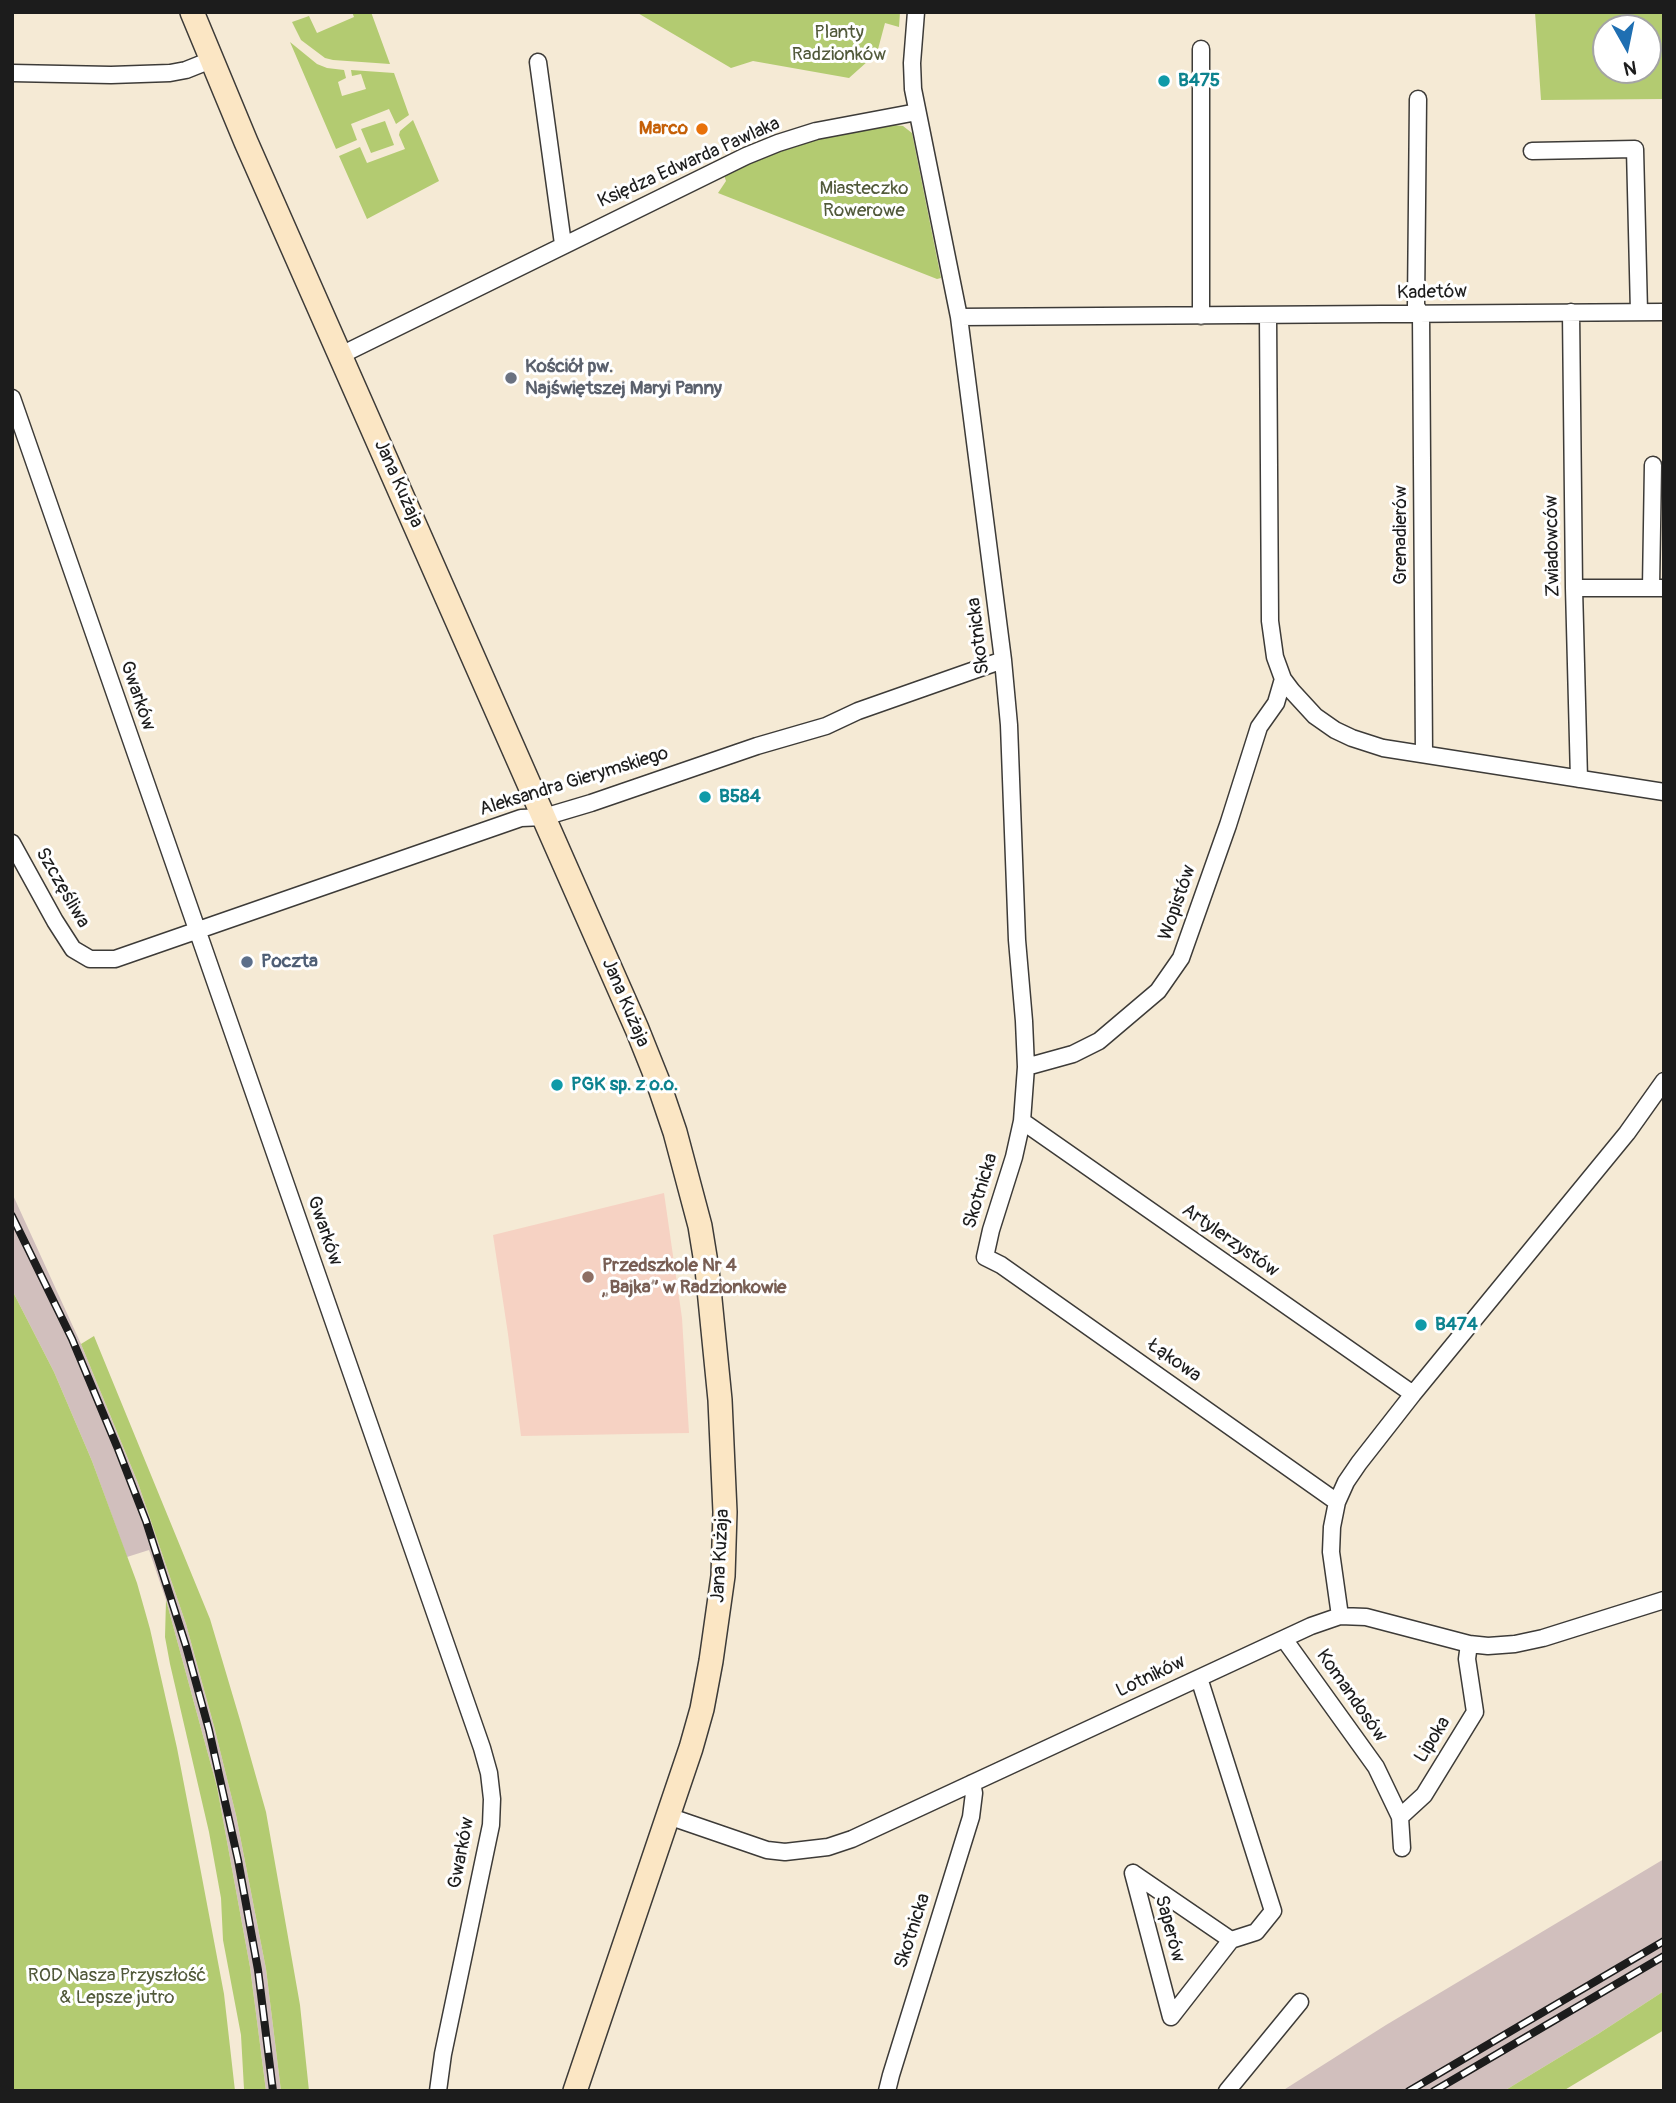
<!DOCTYPE html>
<html>
<head>
<meta charset="utf-8">
<style>
	body { margin:0 }
	#map { position:relative; width:1676px; height:2103px; overflow:hidden; background:#f5ead5; font-family:Pangolin,sans-serif }
	canvas { display:block }
	.frame { position:absolute; inset:0; border:14px solid #1c1c1c; pointer-events:none }
	.north { position:absolute; left:1592px; top:14px; width:70px; height:70px; box-sizing:border-box; background:#fff; border:2px solid #a4a4a4; border-radius:50%; rotate:171deg; font-size:19px; font-weight:700; line-height:28px; text-align:center; color:#1c1c1c }
	.north::after { content:''; display:block; margin:auto; width:24px; height:32px; background:#1f6fb2; clip-path:polygon(50% 0,100% 100%,50% 72%,0 100%) }
</style>
</head>
<body>
<div id="map">
<canvas width="1676" height="2103"></canvas>
<div class="frame"></div>
<div class="north">N</div>
</div>
<script>
const context = document.querySelector('canvas').getContext('2d');
context.lineJoin = 'round';
function fill(path, color) {
  context.fillStyle = color;
  context.fill(path, 'evenodd');
}
function poly(rows) {
  const path = new Path2D();
  for (const r of rows) {
    path.moveTo(r[0], r[1]);
    for (let i = 2; i < r.length; i += 2) path.lineTo(r[i], r[i + 1]);
  }
  return path;
}
function trace(path, color, width, dash) {
  context.strokeStyle = color;
  context.lineWidth = width;
  context.lineCap = dash ? 'butt' : 'round';
  context.setLineDash(dash || []);
  context.stroke(path);
}
function drawText(font, color, halo, rows, align = 'center') {
  context.font = font + ' Pangolin,sans-serif';
  context.lineWidth = 6;
  context.setLineDash([]);
  context.textBaseline = 'middle';
  context.strokeStyle = halo;
  context.fillStyle = color;
  for (const [text, x, y, turn = 0] of rows) {
    context.save();
    context.translate(x, y);
    context.rotate((+turn || 0) * Math.PI / 180);
    context.textAlign = isNaN(turn) ? turn : align;
    if (halo) context.strokeText(text, 0, 0);
    context.fillText(text, 0, 0);
    context.restore();
  }
}
const built = poly([
	[664,1193,682,1318,689,1433,521,1436,508,1334,493,1235]
]);
const industrial = poly([
	[12,1193,81,1344,138,1483,186,1624,214,1726,236,1815,266,1969,281,2091,266,2091,250,1967,217,1787,166,1600,149,1550,127,1557,92,1461,54,1372,12,1290],
	[1664,1859,1664,1991,1598,2034,1504,2091,1282,2091,1386,2025]
]);
const green = poly([
	[352,12,371,12,390,64,333,60,325,58,301,40,292,22,309,16,317,33,354,17],
	[636,12,900,12,899,27,885,23,877,53,849,78,753,61,731,68],
	[1535,12,1664,12,1664,99,1541,100],
	[1606,28,1648,28,1648,70,1606,70],
	[290,42,317,64,327,68,344,70,346,78,338,82,342,96,366,89,361,74,352,76,351,70,394,73,409,115,396,124,389,109,351,124,357,140,336,149],
	[413,120,439,181,367,219,339,156,360,147,367,163,405,149,399,135,400,131],
	[385,121,394,145,371,153,361,129],
	[893,125,903,126,912,133,941,278,937,279,718,193,726,181,724,175,776,153,826,137],
	[12,1290,54,1372,92,1461,137,1583,150,1629,177,1748,200,1867,224,1994,235,2091,12,2091],
	[94,1336,210,1619,240,1720,266,1812,300,2005,309,2091,281,2091,266,1969,236,1815,214,1726,186,1624,138,1483,81,1344],
	[166,1600,217,1787,250,1967,266,2091,245,2091,244,2089,241,2035,223,1940,221,1898,209,1832,170,1664,165,1637],
	[1664,1991,1664,2030,1563,2091,1504,2091,1598,2034]
]);
const street = poly([
	[916,12,912,63,913,89,959,317,1003,660,1009,725,1017,940,1024,1021,1026,1067,1022,1121,1014,1157,991,1230,985,1257,1001,1265,1337,1502],
	[538,62,563,244],
	[12,73,111,75,170,73,186,70,211,60],
	[1418,99,1416,306,1421,314,1424,754],
	[1532,151,1635,149,1639,312],
	[1571,312,1574,588,1579,779],
	[1268,315,1270,621,1275,657,1283,679,1292,691,1315,716,1335,730,1352,738,1383,748,1664,792],
	[1201,316,1201,49],
	[959,317,1664,312],
	[341,355,746,156,778,143,816,131,917,112],
	[12,398,482,1748,489,1773,492,1799,491,1825,443,2054,438,2091],
	[1574,588,1664,588],
	[1651,588,1653,465],
	[12,843,55,921,73,949,90,959,115,959,521,818,544,817,591,803,757,746,826,726,858,711,1003,660],
	[1026,1067,1073,1054,1099,1041,1158,991,1181,958,1228,825,1259,727,1276,703,1283,679],
	[1022,1121,1413,1394],
	[1340,1616,1331,1552,1332,1527,1337,1502,1346,1482,1359,1463,1413,1394,1627,1133,1664,1081],
	[1284,1639,1376,1767,1400,1817,1402,1848],
	[668,1816,767,1850,785,1852,828,1847,852,1839,1311,1626,1340,1616,1366,1617,1469,1644,1488,1646,1515,1644,1543,1638,1664,1600],
	[1400,1817,1424,1795,1475,1712,1467,1659,1469,1644],
	[1133,1873,1171,2017,1231,1940,1256,1932,1273,1911,1199,1678],
	[1133,1873,1231,1940],
	[887,2091,891,2075,971,1817,974,1793,972,1783],
	[1227,2091,1300,2002]
]);
const secondary = poly([
	[192,12,246,142,637,1029,657,1079,675,1132,700,1226,707,1269,720,1400,725,1512,723,1576,711,1661,702,1709,691,1748,575,2091]
]);
const rail = poly([
	[12,1216,72,1339,118,1449,146,1521,186,1646,209,1730,238,1860,258,1970,273,2091],
	[1409,2091,1664,1941],
	[1434,2091,1664,1956]
]);
const markers = [
	[1164,81,7,"#0f9aa8"],
	[702,129,7,"#e8710a"],
	[511,378,7,"#6b7280"],
	[705,797,7,"#0f9aa8"],
	[247,962,7,"#5c6f8a"],
	[557,1085,7,"#0f9aa8"],
	[588,1277,7,"#8d6e63"],
	[1421,1325,7,"#0f9aa8"]
];
const parkNames = [
	["Planty",839,33],
	["Radzionków",839,55],
	["Miasteczko",864,189],
	["Rowerowe",864,211],
	["ROD Nasza Przyszłość",117,1976],
	["& Lepsze jutro",117,1998]
];
const cultureNames = [
	["B475",1178,81],
	["B584",719,797],
	["PGK sp. z o.o.",571,1085],
	["B474",1435,1325]
];
const foodNames = [
	["Marco",688,129]
];
const streetNames = [
	["Księdza Edwarda Pawlaka",689,163,-24],
	["Kadetów",1432,293,-1],
	["Jana Kużaja",398,484,66],
	["Grenadierów",1401,535,-90],
	["Zwiadowców",1553,546,-91],
	["Skotnicka",979,636,-97],
	["Gwarków",137,696,71],
	["Aleksandra Gierymskiego",574,782,-17],
	["Szczęśliwa",62,888,60],
	["Wopistów",1178,903,-71],
	["Jana Kużaja",625,1003,67],
	["Skotnicka",981,1191,-73],
	["Gwarków",324,1231,71],
	["Artylerzystów",1230,1241,35],
	["Łąkowa",1174,1361,35],
	["Jana Kużaja",721,1556,-87],
	["Lotników",1151,1677,-25],
	["Komandosów",1351,1696,55],
	["Lipoka",1433,1740,-58],
	["Gwarków",462,1853,-79],
	["Saperów",1169,1929,75],
	["Skotnicka",913,1931,-72]
];
const worshipNames = [
	["Kościół pw.",525,367],
	["Najświętszej Maryi Panny",525,389]
];
const serviceNames = [
	["Poczta",261,962]
];
const educationNames = [
	["Przedszkole Nr 4",602,1266],
	["„Bajka” w Radzionkowie",602,1288]
];
fill(built, '#f6d2c3');
fill(industrial, '#d1bfbd');
fill(green, '#b3cb71');
trace(street, '#3d3b38', 19);
trace(secondary, '#3d3b38', 26);
trace(street, '#fff', 16);
trace(secondary, '#fbe6c4', 23);
trace(rail, '#1c1c1c', 8);
trace(rail, '#fff', 5, [16]);
for (const [x, y, r, color] of markers) {
  const dot = new Path2D();
  dot.arc(x, y, r, 0, 2 * Math.PI);
  context.fillStyle = color;
  context.fill(dot);
  trace(dot, '#fff', 2.5);
}
drawText('19px', '#51593a', '#fff', parkNames);
drawText('bold 19px', '#0d838f', '#fff', cultureNames, 'left');
drawText('bold 19px', '#c56008', '#fff', foodNames, 'right');
drawText('19px', '#1c1c1c', '#fff', streetNames);
drawText('bold 19px', '#5b616d', '#fff', worshipNames, 'left');
drawText('bold 19px', '#4e5e75', '#fff', serviceNames, 'left');
drawText('bold 19px', '#785e54', '#fff', educationNames, 'left');
</script>
</body>
</html>
